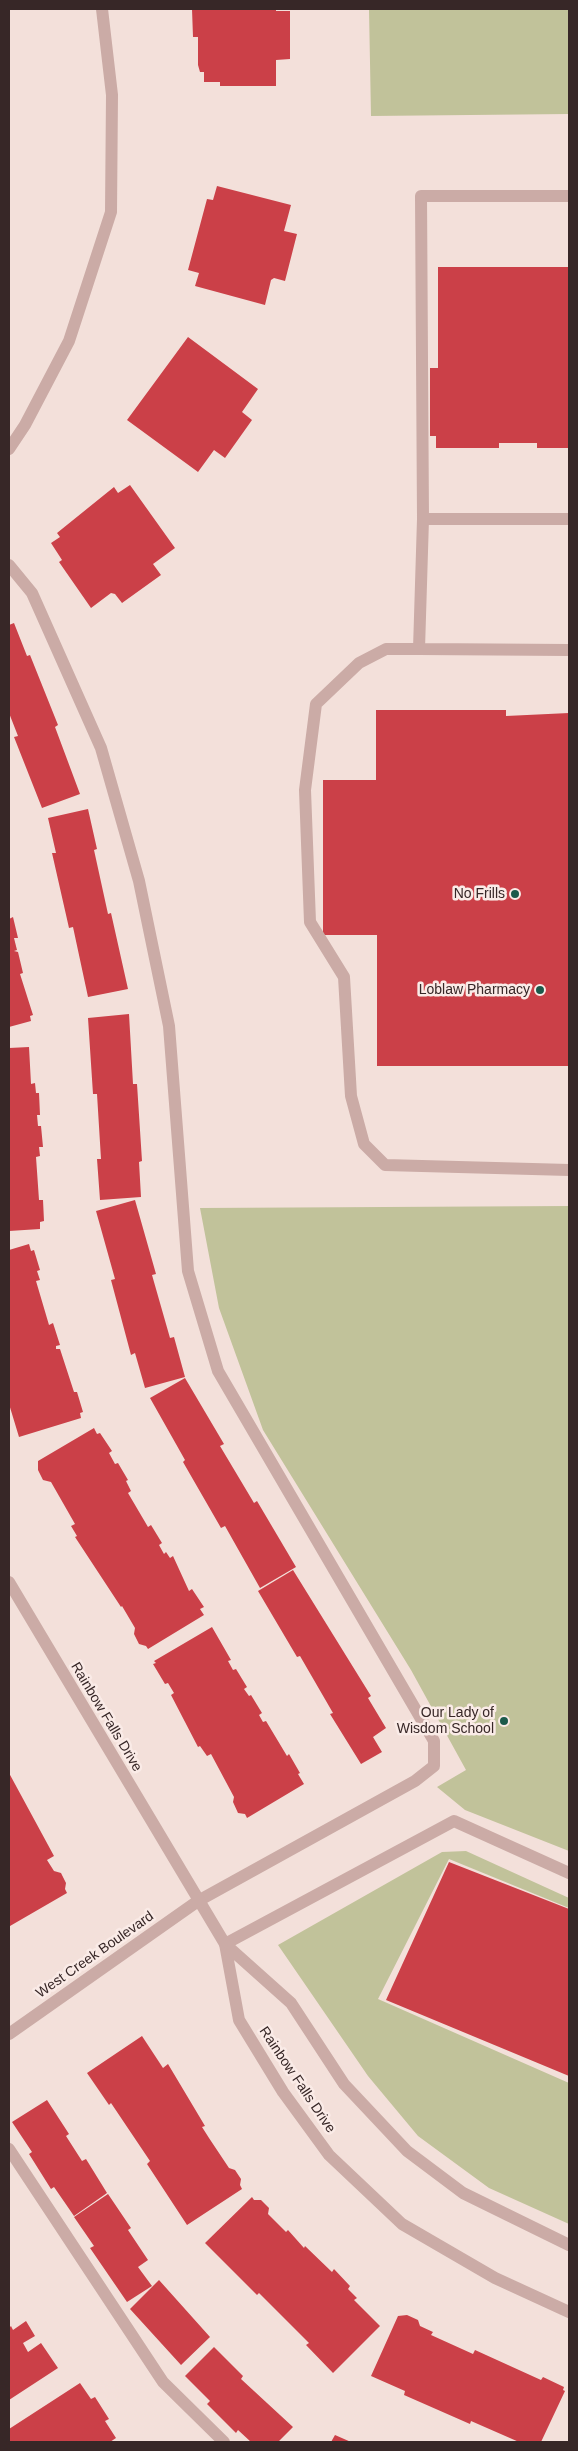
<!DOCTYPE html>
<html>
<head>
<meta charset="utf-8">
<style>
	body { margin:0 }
	#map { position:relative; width:578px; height:2451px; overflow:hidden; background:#f3e0da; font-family:Arial,sans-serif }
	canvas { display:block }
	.frame { position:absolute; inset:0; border:10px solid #372727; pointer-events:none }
</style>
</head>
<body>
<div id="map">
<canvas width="578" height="2451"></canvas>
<div class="frame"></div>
</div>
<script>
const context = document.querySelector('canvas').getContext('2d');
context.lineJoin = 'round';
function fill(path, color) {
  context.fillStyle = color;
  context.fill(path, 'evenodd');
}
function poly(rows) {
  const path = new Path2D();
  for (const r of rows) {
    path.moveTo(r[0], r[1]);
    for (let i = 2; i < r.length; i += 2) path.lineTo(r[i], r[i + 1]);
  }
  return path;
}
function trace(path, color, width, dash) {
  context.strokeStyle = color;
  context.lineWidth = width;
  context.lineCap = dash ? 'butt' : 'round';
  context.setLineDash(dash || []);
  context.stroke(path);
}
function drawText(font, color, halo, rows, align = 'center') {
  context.font = font + ' Arial,sans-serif';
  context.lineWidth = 5;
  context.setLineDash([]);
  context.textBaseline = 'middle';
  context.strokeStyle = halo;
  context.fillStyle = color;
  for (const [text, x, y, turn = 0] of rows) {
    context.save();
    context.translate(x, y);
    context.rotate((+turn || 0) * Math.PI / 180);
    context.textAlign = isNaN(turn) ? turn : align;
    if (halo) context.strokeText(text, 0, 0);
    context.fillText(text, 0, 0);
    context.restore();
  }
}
const green = poly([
	[369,9,569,9,569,114,371,116],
	[569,1206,569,1851,465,1810,437,1787,466,1770,411,1670,263,1430,219,1308,200,1208],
	[466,1851,569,1898,569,1908,449,1859,378,1999,569,2083,569,2224,489,2188,418,2136,368,2076,278,1945,442,1852]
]);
const building = poly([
	[192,9,276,9,276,11,290,11,290,59,276,60,276,86,220,86,220,82,204,82,204,72,200,72,198,65,198,37,193,37],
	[217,186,291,205,284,231,297,234,285,281,274,278,271,280,265,305,195,286,199,273,188,270,207,199,213,200],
	[438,267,569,267,569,448,537,448,537,443,499,443,499,448,436,448,436,436,430,436,430,368,438,368],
	[188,337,258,389,242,412,252,420,225,458,214,450,198,472,127,420],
	[130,485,175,548,153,564,161,575,122,603,115,594,111,593,91,608,59,562,62,560,51,543,60,537,57,533,114,487,118,493],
	[14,623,27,656,30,655,58,725,55,727,80,794,42,808,14,737,18,736,9,713,9,625],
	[376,710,506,710,506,716,569,713,569,1066,377,1066,377,935,323,935,323,780,376,780],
	[88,809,97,849,94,850,108,914,111,913,128,989,88,997,73,927,69,928,52,853,56,853,48,818],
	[13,917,18,938,14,938,17,950,14,951,18,952,23,973,20,974,33,1015,30,1016,31,1021,9,1027,9,919],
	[129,1014,133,1084,137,1084,142,1161,139,1162,141,1197,100,1200,97,1159,101,1159,97,1094,93,1094,88,1018],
	[29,1047,31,1084,35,1083,36,1093,39,1093,40,1115,37,1115,38,1126,41,1126,43,1147,39,1147,40,1156,36,1157,39,1200,43,1200,44,1221,40,1222,40,1229,9,1231,9,1048],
	[135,1200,156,1274,152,1275,170,1338,174,1337,185,1377,145,1388,135,1353,131,1355,111,1280,115,1279,96,1211],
	[29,1244,31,1251,34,1250,40,1270,37,1271,40,1280,36,1281,49,1325,53,1323,60,1345,56,1346,56,1349,60,1349,74,1392,77,1392,83,1412,80,1413,81,1418,19,1437,9,1404,9,1250],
	[185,1378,224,1444,220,1446,254,1503,257,1501,296,1567,260,1588,225,1526,221,1528,183,1462,185,1460,150,1398],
	[94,1428,97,1434,100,1433,112,1451,109,1453,115,1464,118,1463,128,1480,126,1481,131,1491,128,1493,148,1527,151,1525,162,1543,159,1545,164,1554,166,1552,170,1558,173,1556,189,1591,192,1589,204,1607,200,1609,204,1615,148,1649,146,1646,139,1644,134,1634,135,1628,122,1606,121,1607,75,1537,77,1536,71,1526,75,1524,51,1482,43,1480,38,1470,38,1461],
	[293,1570,371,1696,368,1698,386,1728,373,1737,382,1752,361,1764,330,1714,333,1713,300,1656,297,1657,258,1591],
	[212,1627,231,1660,228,1661,233,1670,236,1669,247,1687,244,1689,249,1696,251,1695,262,1713,259,1715,263,1722,266,1721,287,1756,289,1754,300,1773,298,1774,304,1784,247,1818,245,1814,238,1813,233,1802,234,1797,211,1754,207,1756,200,1746,198,1747,171,1695,174,1693,168,1683,165,1684,153,1664,156,1663,154,1661],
	[9,1773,54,1856,47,1860,54,1871,61,1873,66,1883,65,1889,67,1893,10,1926],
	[449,1862,569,1909,569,2076,386,2000],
	[142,2036,163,2068,168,2064,205,2126,202,2127,209,2138,229,2168,235,2170,241,2179,240,2185,242,2189,187,2225,147,2164,150,2161,111,2103,109,2105,87,2073],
	[47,2100,69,2134,66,2136,82,2161,86,2159,107,2193,74,2216,54,2187,51,2189,29,2154,32,2152,12,2122],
	[108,2194,131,2228,128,2230,148,2260,138,2267,152,2286,127,2302,90,2248,94,2246,74,2217],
	[252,2197,254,2200,261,2200,269,2208,268,2214,286,2232,288,2230,304,2248,305,2246,332,2272,334,2269,350,2286,348,2289,357,2298,354,2300,380,2326,333,2373,306,2345,309,2343,259,2293,257,2295,205,2243],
	[159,2280,210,2337,181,2365,130,2309],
	[407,2315,418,2320,420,2326,433,2332,431,2335,473,2354,475,2350,541,2380,543,2377,564,2387,563,2390,565,2391,541,2442,519,2442,471,2421,470,2424,404,2395,405,2391,371,2376,398,2316],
	[26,2321,35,2336,23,2343,28,2352,41,2343,58,2368,9,2400,9,2328,11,2326,13,2330],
	[214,2347,243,2376,241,2379,293,2427,278,2442,251,2442,238,2430,236,2433,207,2404,210,2401,185,2376],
	[80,2383,91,2399,95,2397,109,2419,105,2421,116,2438,110,2442,9,2442,9,2429],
	[335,2435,351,2442,331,2442]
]);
const service = poly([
	[569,196,421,196,423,519,419,649,569,650],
	[423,519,569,519],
	[9,565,32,593,101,748,139,881,169,1026,188,1271,218,1371,434,1741,434,1766,415,1781,198,1901],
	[419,649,386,649,359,663,316,704,305,790,310,922,344,977,351,1096,364,1144,385,1165,569,1170],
	[225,1944,454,1821,569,1873],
	[9,2149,163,2382,224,2442]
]);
const minor = poly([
	[9,449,25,425,69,341,111,212,112,95,102,9],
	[9,1582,225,1944,291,2003,344,2084,407,2151,463,2193,569,2245],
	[225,1944,239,2020,283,2092,329,2155,402,2224,495,2278,569,2312],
	[9,2034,198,1901]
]);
const markers = [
	[515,894,5,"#1b5a4b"],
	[540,990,5,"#1b5a4b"],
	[504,1721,5,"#1b5a4b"]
];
const poiNames = [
	["No Frills",505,894],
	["Loblaw Pharmacy",530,990],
	["Our Lady of",494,1713],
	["Wisdom School",494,1729]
];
const streetNames = [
	["Rainbow Falls Drive",106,1717,59],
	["West Creek Boulevard",95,1955,-35],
	["Rainbow Falls Drive",297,2080,56]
];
fill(green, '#c1c29a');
fill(building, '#cb4048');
trace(service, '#cbaba6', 12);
trace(minor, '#cbaba6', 12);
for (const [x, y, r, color] of markers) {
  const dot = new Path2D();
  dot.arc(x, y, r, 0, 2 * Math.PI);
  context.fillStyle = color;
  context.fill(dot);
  trace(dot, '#faebe7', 2);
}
drawText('14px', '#372727', '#faebe7', poiNames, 'right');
drawText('14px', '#372727', '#faebe7', streetNames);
</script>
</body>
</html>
